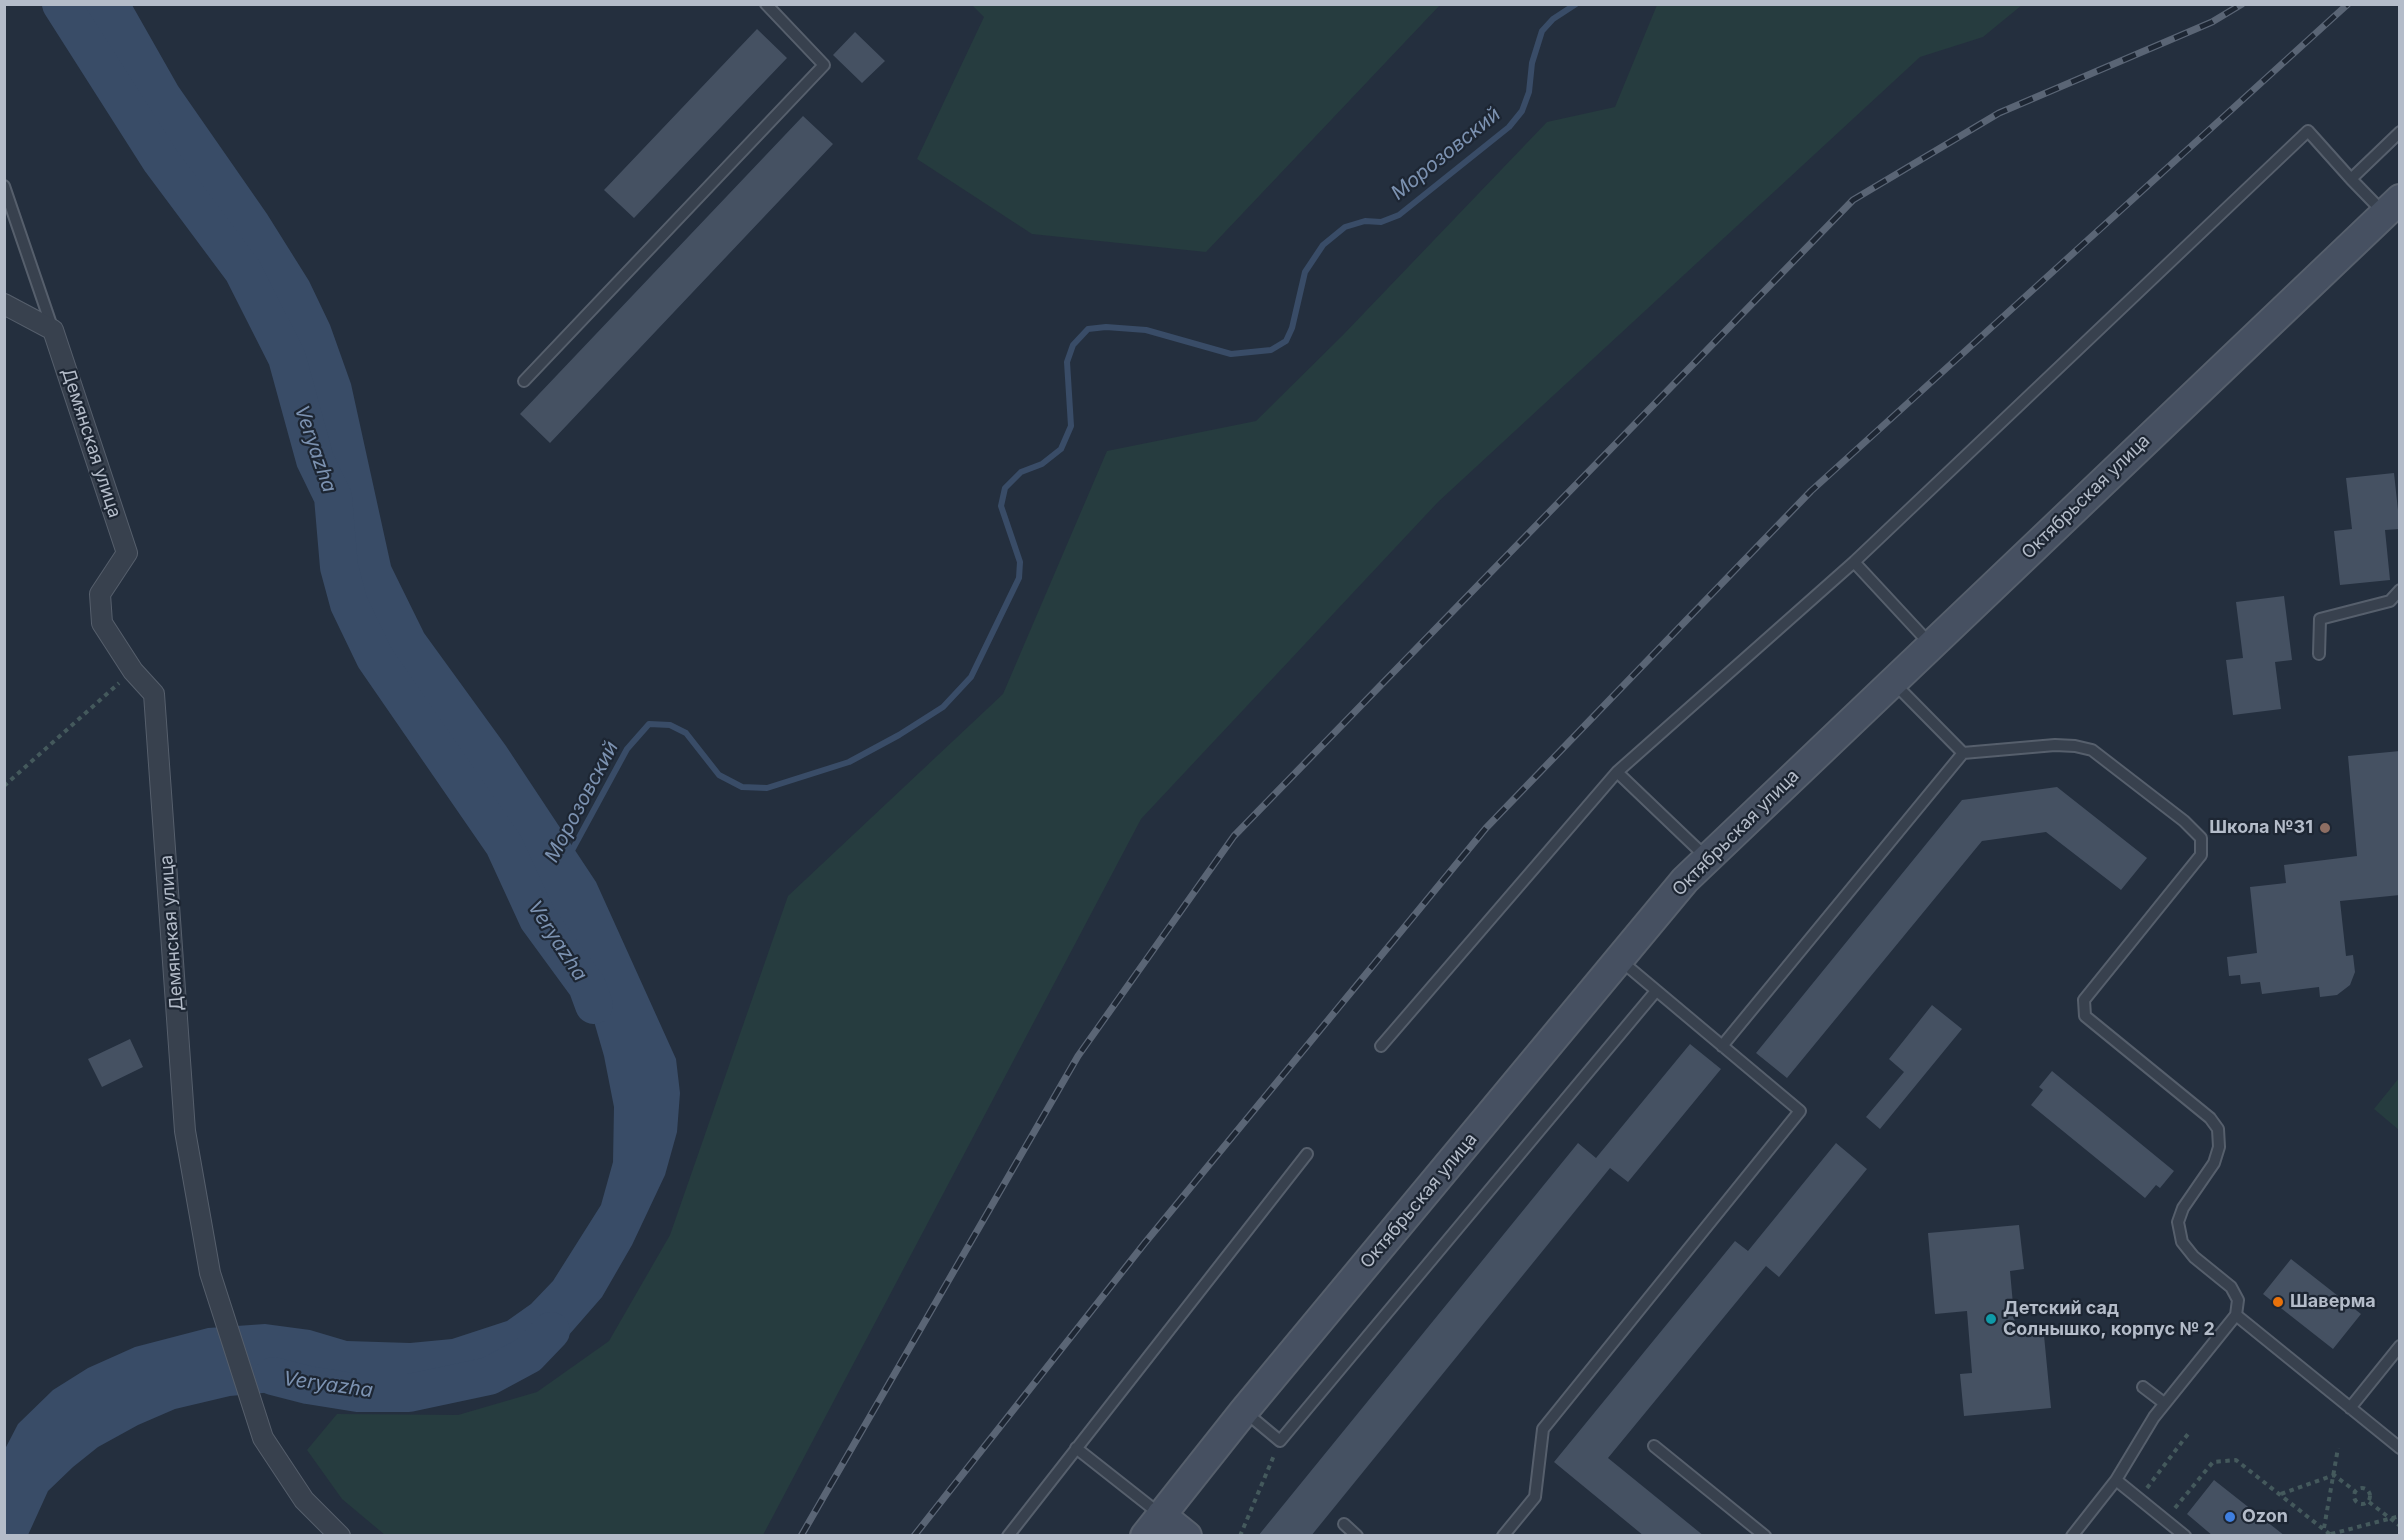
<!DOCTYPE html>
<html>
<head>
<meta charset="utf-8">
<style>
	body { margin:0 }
	#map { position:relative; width:2404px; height:1540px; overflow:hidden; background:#242f3e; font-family:Inter,sans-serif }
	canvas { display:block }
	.frame { position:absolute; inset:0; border:6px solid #b4bcc9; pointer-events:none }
</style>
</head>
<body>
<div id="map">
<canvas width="2404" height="1540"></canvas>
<div class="frame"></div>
</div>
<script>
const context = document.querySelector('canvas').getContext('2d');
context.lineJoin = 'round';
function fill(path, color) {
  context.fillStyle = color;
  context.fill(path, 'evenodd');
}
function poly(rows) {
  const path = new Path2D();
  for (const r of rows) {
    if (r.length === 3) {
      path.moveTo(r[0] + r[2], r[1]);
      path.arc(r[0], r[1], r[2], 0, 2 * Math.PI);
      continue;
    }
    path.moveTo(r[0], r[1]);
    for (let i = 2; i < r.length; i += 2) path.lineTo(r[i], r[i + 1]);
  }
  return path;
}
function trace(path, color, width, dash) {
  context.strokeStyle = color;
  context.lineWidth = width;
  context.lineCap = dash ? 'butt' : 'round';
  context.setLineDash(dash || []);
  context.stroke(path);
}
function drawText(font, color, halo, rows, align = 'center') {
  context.font = font + ' Inter,sans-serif';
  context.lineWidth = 4.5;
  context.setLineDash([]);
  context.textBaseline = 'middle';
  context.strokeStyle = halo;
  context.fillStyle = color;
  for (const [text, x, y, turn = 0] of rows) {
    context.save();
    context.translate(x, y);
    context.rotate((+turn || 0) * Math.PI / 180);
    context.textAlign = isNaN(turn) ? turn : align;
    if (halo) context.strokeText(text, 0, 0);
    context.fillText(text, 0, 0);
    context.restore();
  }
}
const green = poly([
	[972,5,1440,5,1206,252,1032,234,917,159,984,17],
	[1657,5,2022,5,1983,37,1920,57,1438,502,1141,819,763,1535,385,1535,342,1499,307,1450,337,1414,458,1415,537,1392,609,1341,670,1235,788,896,1003,694,1107,451,1256,421,1343,335,1547,122,1615,107],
	[2399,1078,2399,1130,2374,1109]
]);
const water = poly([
	[64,5,132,5,178,86,267,214,309,281,330,325,351,384,391,566,424,633,506,746,596,882,676,1059,680,1093,677,1132,665,1175,632,1245,602,1297,568,1336,520,1361,465,1378,392,1387,339,1386,230,1396,175,1409,138,1425,98,1447,73,1467,48,1491,28,1535,5,1535,4,1451,18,1424,53,1390,88,1368,135,1347,208,1328,265,1324,310,1330,347,1341,410,1343,452,1339,507,1321,531,1304,553,1281,601,1205,613,1162,614,1107,604,1056,591,1011,566,956,472,798,383,666,335,576,324,531,327,473,280,314,255,276,158,150]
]);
const stream = poly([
	[570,854,627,749,649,724,670,725,686,733,719,775,742,787,767,788,849,762,899,735,943,707,971,677,1019,578,1020,562,1001,506,1005,488,1021,472,1042,464,1061,449,1071,426,1067,362,1073,345,1088,329,1106,327,1146,330,1231,354,1271,350,1286,341,1292,328,1305,272,1323,245,1345,227,1365,221,1381,222,1399,215,1509,127,1522,111,1529,92,1532,63,1542,31,1553,19,1576,4],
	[538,919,545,906]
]);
const river = poly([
	[61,4,161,161,243,271,287,358,315,460,333,497,339,567,349,604,375,658,504,845,538,919,587,986,594,1005],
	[273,1376,308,1385,358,1393,409,1393,489,1376,528,1355,551,1331]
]);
const building = poly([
	[757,29,787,58,634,218,604,190],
	[855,32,885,61,862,83,833,55],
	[803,116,833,144,550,443,520,414],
	[2394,473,2400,529,2385,530,2390,580,2340,585,2334,531,2352,529,2346,478],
	[2284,596,2292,660,2275,662,2281,709,2233,715,2226,660,2243,658,2236,602],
	[2400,751,2400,895,2340,901,2346,956,2353,955,2355,972,2350,985,2337,995,2320,997,2319,987,2262,994,2260,982,2241,984,2240,975,2229,976,2227,957,2257,953,2250,887,2286,883,2284,865,2357,856,2348,756],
	[2057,787,2147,858,2121,890,2046,832,1982,841,1787,1078,1756,1053,1962,800],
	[1932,1005,1962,1029,1880,1129,1866,1117,1904,1072,1889,1059],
	[130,1039,143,1067,102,1087,88,1059],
	[1690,1044,1721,1069,1628,1182,1610,1168,1311,1536,1258,1536,1578,1143,1596,1158],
	[2052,1071,2174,1171,2160,1188,2156,1185,2145,1198,2031,1105,2043,1090,2039,1087],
	[1836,1143,1867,1169,1779,1277,1766,1266,1608,1458,1704,1536,1644,1536,1554,1462,1735,1241,1748,1251],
	[2019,1225,2024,1269,2010,1271,2015,1327,2043,1325,2051,1408,1964,1416,1960,1374,1972,1373,1967,1311,1935,1314,1928,1233],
	[2291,1259,2361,1314,2333,1349,2263,1294],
	[2214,1480,2285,1536,2213,1536,2187,1514]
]);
const path = poly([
	[4,786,119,683],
	[2362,1496,8],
	[2147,1488,2188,1434],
	[2281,1494,2334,1475,2355,1491],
	[2369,1502,2400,1526],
	[2175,1508,2213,1462,2236,1460,2332,1536],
	[2324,1528,2338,1448],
	[2331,1534,2400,1516],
	[1240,1536,1275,1453]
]);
const lane = poly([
	[2351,179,2384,213],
	[4,186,53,330],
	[524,381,824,65,766,4],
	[1854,562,1931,645],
	[2319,654,2320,619,2390,601,2400,590],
	[1894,683,1963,753,2055,745,2075,746,2092,750,2184,821,2201,838,2201,855,2084,1000,2085,1016,2210,1118,2218,1129,2219,1147,2214,1163,2183,1208,2178,1222,2182,1242,2194,1257,2231,1287,2238,1300,2236,1315,2400,1448],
	[1617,772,1854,562,2308,131,2351,179,2400,132],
	[1381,1046,1617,772,1707,858],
	[1722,1046,1963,753],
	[2143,1387,2164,1403],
	[2350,1408,2400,1346],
	[1244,1411,1280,1441,1656,991],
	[1654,1446,1765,1536],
	[1076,1448,1161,1515],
	[2116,1480,2185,1536],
	[1344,1524,1357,1536],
	[1008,1536,1307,1154],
	[1503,1536,1535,1497,1543,1429,1800,1111,1620,960],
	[2072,1536,2116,1480,2154,1417,2236,1315]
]);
const street = poly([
	[4,304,53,330,127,553,100,594,102,623,133,671,154,694,185,1131,210,1273,263,1438,304,1500,340,1536]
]);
const secondary = poly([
	[1161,1515,1187,1536],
	[1145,1536,1244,1411,1685,880,2400,199]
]);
const rail = poly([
	[801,1536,1078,1056,1234,836,1853,200,1999,113,2212,22,2242,4],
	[914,1536,1144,1244,1486,828,1811,491,2348,4]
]);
const markers = [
	[2325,828,6,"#8d6e63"],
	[2278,1302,6,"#e8710a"],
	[1991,1319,6,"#0f9aa8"],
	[2230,1517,6,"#3f7fe0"]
];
const streetNames = [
	["Демянская улица",91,443,72],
	["Октябрьская улица",2086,497,-44],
	["Октябрьская улица",1736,833,-45],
	["Демянская улица",172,933,-94],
	["Октябрьская улица",1419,1201,-50]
];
const poiNames = [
	["Школа №31",2313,828,"right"],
	["Шаверма",2290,1302],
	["Детский сад",2003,1309],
	["Солнышко, корпус № 2",2003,1330],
	["Ozon",2242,1517]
];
const waterNames = [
	["Морозовский",1446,154,-39],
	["Veryazha",315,449,71],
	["Морозовский",582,802,-62],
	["Veryazha",557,941,57],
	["Veryazha",328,1385,8]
];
fill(green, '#263c3f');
fill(water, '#394c67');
trace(stream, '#394c67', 6);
trace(river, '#394c67', 38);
fill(building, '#455162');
trace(lane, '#565f6c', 14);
trace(street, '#565f6c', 22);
trace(secondary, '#565f6c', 32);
trace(path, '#44595c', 4, [4.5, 4.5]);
trace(lane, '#38414e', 10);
trace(street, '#38414e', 20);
trace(secondary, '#465061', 28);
trace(rail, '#5a6575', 7);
trace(rail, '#1d2633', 4.5, [14]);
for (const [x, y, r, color] of markers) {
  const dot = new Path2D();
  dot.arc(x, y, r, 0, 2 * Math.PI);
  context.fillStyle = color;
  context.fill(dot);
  trace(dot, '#1d2633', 2);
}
drawText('18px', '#b4bcc9', '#1d2633', streetNames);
drawText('bold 18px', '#b4bcc9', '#1d2633', poiNames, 'left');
drawText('italic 20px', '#7c92b1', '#1d2633', waterNames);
</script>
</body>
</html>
